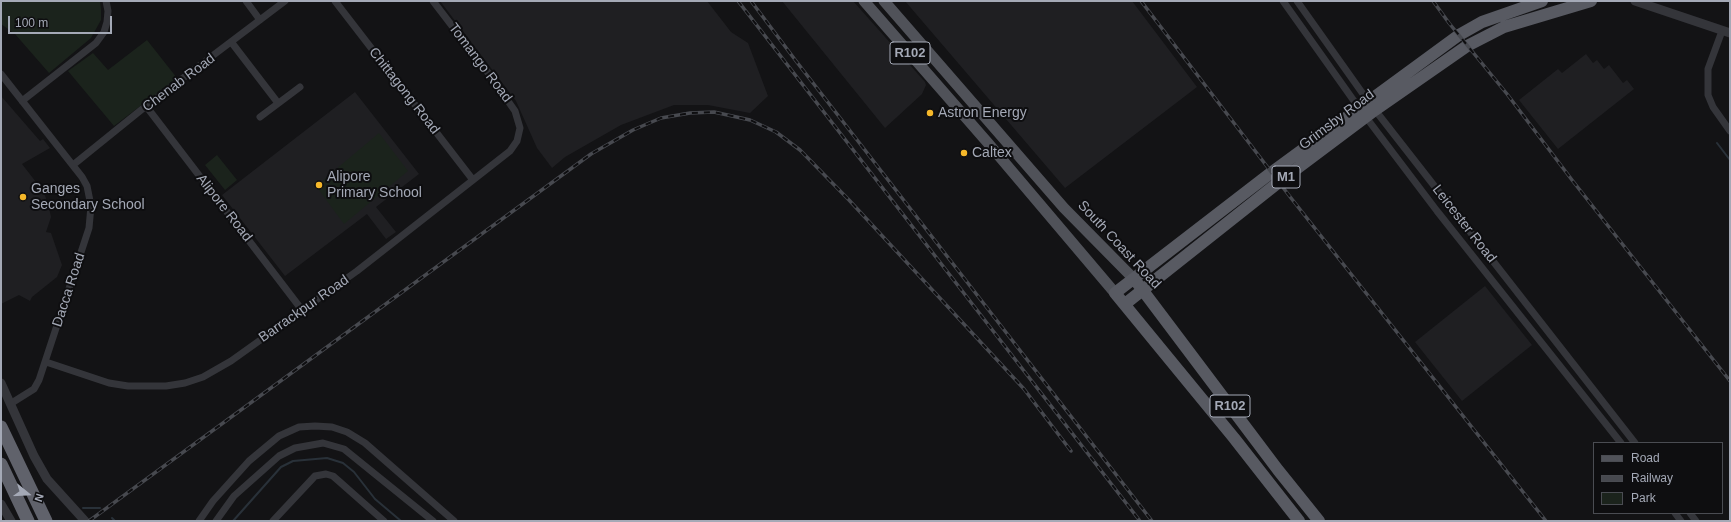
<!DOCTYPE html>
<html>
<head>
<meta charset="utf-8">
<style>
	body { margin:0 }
	#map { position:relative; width:1731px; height:522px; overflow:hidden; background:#131315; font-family:Arial,sans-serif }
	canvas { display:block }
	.frame { position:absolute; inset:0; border:2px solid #a4a9b6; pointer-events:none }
	.legend { position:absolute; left:1593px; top:442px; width:130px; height:72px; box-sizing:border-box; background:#0e0e10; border:1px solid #4a4c52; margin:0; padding:5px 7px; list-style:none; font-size:12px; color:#a4a9b6 }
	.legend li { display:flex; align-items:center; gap:8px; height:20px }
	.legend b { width:20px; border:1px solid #4a4c52 }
	.north { position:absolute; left:8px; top:474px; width:40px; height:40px; -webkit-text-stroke:3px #0e0e10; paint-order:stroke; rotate:108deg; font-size:11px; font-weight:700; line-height:16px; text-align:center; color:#a4a9b6 }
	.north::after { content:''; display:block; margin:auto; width:14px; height:18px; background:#a4a9b6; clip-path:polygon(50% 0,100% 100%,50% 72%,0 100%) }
	.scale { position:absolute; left:8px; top:16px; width:104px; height:18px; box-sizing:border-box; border:2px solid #a4a9b6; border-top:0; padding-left:5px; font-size:12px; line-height:14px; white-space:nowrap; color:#a4a9b6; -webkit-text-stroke:3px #0e0e10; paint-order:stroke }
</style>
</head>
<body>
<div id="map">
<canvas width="1731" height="522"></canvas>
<div class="frame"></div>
<ul class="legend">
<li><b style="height:5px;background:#505259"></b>Road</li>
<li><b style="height:5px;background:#47494f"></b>Railway</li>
<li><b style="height:11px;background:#1b231c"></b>Park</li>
</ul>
<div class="north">N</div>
<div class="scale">100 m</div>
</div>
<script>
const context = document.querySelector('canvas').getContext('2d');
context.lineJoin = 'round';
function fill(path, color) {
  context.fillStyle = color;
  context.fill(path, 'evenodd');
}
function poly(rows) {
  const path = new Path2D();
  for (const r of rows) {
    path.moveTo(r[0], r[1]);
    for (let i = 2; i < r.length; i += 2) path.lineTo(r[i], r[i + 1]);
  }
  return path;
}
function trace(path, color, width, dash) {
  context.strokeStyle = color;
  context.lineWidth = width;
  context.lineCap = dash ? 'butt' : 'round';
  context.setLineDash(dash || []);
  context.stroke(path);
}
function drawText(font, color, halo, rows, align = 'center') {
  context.font = font + ' Arial,sans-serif';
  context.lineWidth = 4;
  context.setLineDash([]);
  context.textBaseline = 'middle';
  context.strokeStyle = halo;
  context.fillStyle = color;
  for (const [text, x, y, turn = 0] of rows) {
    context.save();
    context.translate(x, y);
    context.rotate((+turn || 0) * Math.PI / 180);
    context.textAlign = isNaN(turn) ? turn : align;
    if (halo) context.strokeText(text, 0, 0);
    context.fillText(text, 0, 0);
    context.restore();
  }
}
const built = poly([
	[440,1,707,1,731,32,748,43,768,96,750,113,708,105,674,105,621,125,565,157,552,168,537,148,516,101],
	[782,1,853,1,925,82,926,85,922,94,885,128],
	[905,1,1132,1,1197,87,1065,188],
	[1586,54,1593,63,1597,60,1604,69,1609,65,1623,83,1627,80,1634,89,1558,149,1519,100,1558,69,1562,73],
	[355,92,419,174,376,207,396,232,386,239,367,214,285,276,222,195],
	[1,96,40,141,43,139,50,148,22,164,43,191,48,203,51,217,46,232,51,233,62,265,57,277,32,297,30,301,19,295,1,304],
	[1485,286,1532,345,1462,401,1415,342]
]);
const green = poly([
	[1,1,100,1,101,10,101,20,91,38,49,73,15,34,1,24],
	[147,40,177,78,114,126,68,71,93,53,108,70],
	[379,133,408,171,344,224,316,186],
	[217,155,237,180,225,190,205,165]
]);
const stream = poly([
	[1717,143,1730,160],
	[83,508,100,508],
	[112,518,115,521],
	[233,521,281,467,293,461,327,458,343,463,354,472,375,499,401,521]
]);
const minor = poly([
	[246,1,260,20],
	[335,1,473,180],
	[1283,1,1359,108,1437,211,1621,443],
	[1297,1,1368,101,1635,443],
	[1722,31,1708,69,1708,95,1713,107,1730,131],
	[232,43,278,103],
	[1,74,82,177,87,186,91,206,89,228,39,380,34,389,10,404],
	[22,101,96,43,104,32,107,22,108,11,106,1],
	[146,106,302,310],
	[260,117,300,87],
	[73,165,146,106,285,1],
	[46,362,109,383,128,386,166,386,185,383,203,377,231,361,357,271,510,151,517,141,520,128,515,111,489,74,433,1],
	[1675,513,1681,521],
	[1690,513,1696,521],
	[199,521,213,501,249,461,279,436,299,427,315,426,332,427,347,432,365,443,454,521],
	[216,521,234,496,279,456,295,448,323,443,344,449,433,521],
	[273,521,315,476,326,474,333,476,341,483,384,521]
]);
const tertiary = poly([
	[1635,1,1730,33],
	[1,383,34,456,47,479,85,521],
	[1,504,11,521]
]);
const primary = poly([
	[864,1,988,143,1115,293],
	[884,1,1064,208,1133,278]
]);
const trunk = poly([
	[1138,284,1278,470,1319,521],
	[1125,304,1279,182,1375,110,1467,46,1504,27,1591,1],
	[1299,521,1234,438,1115,293,1272,172,1459,35,1482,22,1542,1]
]);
const motorway = poly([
	[1,427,46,521],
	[1,464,28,521]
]);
const rail = poly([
	[738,1,1140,521],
	[751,1,796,61,1152,521],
	[1141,1,1291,198,1546,521],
	[1433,1,1449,23,1507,94,1572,180,1730,381],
	[89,521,591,154,633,130,661,118,690,113,714,112,750,120,776,132,800,150,849,200,1024,389,1071,451]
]);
const markers = [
	[930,113,4,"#f6b82a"],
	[964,153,4,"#f6b82a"],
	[319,185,4,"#f6b82a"],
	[23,197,4,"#f6b82a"]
];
const shields = [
	[910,53,40],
	[1286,177,28],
	[1230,406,40]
];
const shieldNames = [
	["R102",910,53],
	["M1",1286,177],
	["R102",1230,406]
];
const streetNames = [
	["Tomango Road",480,63,53],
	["Chenab Road",179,83,-37],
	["Chittagong Road",404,91,52],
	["Grimsby Road",1337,120,-37],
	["Alipore Road",224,208,52],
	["Leicester Road",1464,224,52],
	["South Coast Road",1119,245,47],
	["Dacca Road",69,290,-72],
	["Barrackpur Road",304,309,-35]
];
const poiNames = [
	["Astron Energy",938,113],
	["Caltex",972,153],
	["Alipore",327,177],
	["Primary School",327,193],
	["Ganges",31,189],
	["Secondary School",31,205]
];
fill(built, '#1f1f22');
fill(green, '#1b231c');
trace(stream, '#293139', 2);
trace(minor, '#34353a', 7);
trace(tertiary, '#34353a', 9);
trace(primary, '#505259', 11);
trace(trunk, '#585a62', 12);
trace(motorway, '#60626b', 13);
trace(rail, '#47494f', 3.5);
trace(rail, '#0e0e10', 2, [6]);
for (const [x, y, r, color] of markers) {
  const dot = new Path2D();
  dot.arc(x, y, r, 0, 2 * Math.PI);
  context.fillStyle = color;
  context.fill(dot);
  trace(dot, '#0e0e10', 1.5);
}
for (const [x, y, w] of shields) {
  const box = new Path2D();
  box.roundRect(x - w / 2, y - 11, w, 22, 3);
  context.fillStyle = '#0e0e10';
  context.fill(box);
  trace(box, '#a4a9b6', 1);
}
drawText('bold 13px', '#a4a9b6', null, shieldNames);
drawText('14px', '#a4a9b6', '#0e0e10', streetNames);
drawText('14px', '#a4a9b6', '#0e0e10', poiNames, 'left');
</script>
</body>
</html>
